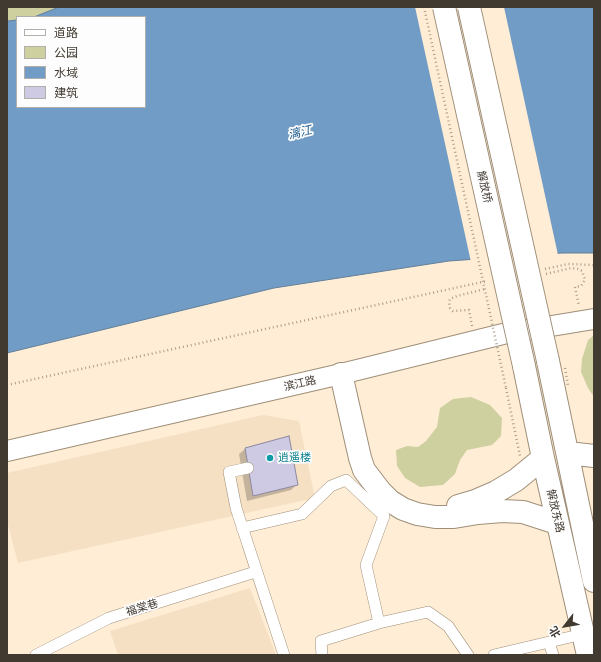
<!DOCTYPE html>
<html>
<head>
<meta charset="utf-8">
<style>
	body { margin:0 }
	#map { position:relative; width:601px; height:662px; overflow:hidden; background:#ffedd6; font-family:"Noto Serif","Noto Sans SC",serif }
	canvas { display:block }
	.frame { position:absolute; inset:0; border:8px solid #413a31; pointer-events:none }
	.legend { position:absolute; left:16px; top:16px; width:130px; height:92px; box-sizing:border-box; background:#fdfdfd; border:1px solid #b2afab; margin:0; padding:5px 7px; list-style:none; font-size:12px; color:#413a31 }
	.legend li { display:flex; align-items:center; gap:8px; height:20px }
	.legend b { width:20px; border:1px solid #b2afab }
	.north { position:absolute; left:545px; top:606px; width:40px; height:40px; -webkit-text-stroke:3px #fdfdfd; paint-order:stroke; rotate:239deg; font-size:11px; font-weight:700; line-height:16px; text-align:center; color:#413a31 }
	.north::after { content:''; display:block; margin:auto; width:14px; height:18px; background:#413a31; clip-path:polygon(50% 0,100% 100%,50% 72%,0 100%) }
</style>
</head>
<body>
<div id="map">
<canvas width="601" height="662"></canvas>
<div class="frame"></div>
<ul class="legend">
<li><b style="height:5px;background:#fff"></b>道路</li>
<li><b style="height:11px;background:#ced0a0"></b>公园</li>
<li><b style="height:11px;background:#719cc5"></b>水域</li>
<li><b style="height:11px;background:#cecae4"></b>建筑</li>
</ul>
<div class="north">北</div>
</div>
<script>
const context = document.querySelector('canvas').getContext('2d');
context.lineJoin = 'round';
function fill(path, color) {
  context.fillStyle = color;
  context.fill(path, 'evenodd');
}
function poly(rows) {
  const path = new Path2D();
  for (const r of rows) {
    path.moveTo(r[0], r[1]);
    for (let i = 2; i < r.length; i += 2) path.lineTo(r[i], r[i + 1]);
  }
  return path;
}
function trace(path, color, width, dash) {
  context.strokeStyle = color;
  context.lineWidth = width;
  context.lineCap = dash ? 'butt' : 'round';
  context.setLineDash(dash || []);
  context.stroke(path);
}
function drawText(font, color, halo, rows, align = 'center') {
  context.font = font + ' "Noto Serif","Noto Sans SC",serif';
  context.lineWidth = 3.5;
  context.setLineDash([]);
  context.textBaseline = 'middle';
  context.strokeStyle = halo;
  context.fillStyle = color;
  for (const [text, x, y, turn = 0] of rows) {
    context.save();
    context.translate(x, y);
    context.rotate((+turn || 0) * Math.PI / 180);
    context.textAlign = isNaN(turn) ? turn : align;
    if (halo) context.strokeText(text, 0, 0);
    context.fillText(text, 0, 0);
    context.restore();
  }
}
const built = poly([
	[263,415,299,421,315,498,18,563,7,521,7,473],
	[250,588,276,655,118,655,110,631]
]);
const green = poly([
	[7,7,59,7,34,17,17,17,17,20,7,21],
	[594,335,594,397,588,388,581,372,582,359,588,340],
	[471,397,490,405,502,418,501,436,492,445,467,450,460,460,455,474,443,485,420,487,405,478,397,466,396,450,407,446,418,447,426,441,437,427,440,408,453,399]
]);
const water = poly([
	[59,7,594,7,594,253,562,253,449,261,274,288,7,353,7,21,17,20,17,107,145,107,145,17,34,17,59,7]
]);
const pier = poly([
	[415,7,504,7,558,255,471,262]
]);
const shadow = poly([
	[245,449,297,484,291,490,247,501,239,454],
	[243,544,273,621,267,623,242,546]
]);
const building = poly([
	[289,436,298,485,253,496,245,448,289,436]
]);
const path = poly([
	[545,269,568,264,594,265],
	[546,274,571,268,578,269,582,271,585,279,583,283,581,286,575,287,579,306],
	[472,326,469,310,453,311,450,308,449,302,450,299,457,296,485,289],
	[7,385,487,281],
	[506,388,520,456]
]);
const pedestrian = poly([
	[248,468,229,472,236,508,284,655],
	[242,528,302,514,331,486,346,480,384,516,366,565,379,623],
	[549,642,553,655],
	[36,655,109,618,252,573],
	[322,655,321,641,379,623,428,612,448,626,468,655],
	[494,655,583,634]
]);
const secondary = poly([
	[7,451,341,374,503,334,594,319]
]);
const primary = poly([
	[548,361,594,581],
	[524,366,543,458,588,655],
	[341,374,360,458,364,470,380,491,390,501,403,509,417,514,435,517,454,517,478,513,502,511,523,512,557,523],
	[568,453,594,456],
	[458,506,475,501,496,492,516,480,543,458]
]);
const pathBridge = poly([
	[424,7,506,388],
	[565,368,568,385]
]);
const primaryBridge = poly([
	[444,7,524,366],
	[469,7,548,361]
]);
const markers = [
	[270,458,4,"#0f9aa8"]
];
const streetNames = [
	["解放桥",484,187,77],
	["滨江路",300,384,-13],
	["解放东路",555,511,77],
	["福棠巷",142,608,-17]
];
const cultureNames = [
	["逍遥楼",278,458]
];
const waterNames = [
	["漓江",300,133,-13]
];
fill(built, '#f6e0c3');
fill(green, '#ced0a0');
fill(water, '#719cc5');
trace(water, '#637f99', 1);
fill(pier, '#ffedd6');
fill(shadow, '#0003');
fill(building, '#cecae4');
trace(building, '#8d88a0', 1);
trace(pedestrian, '#9f8f79', 12);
trace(secondary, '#9f8f79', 22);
trace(primary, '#9f8f79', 24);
trace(path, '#ab9e8d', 2.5, [1, 3]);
trace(pedestrian, '#fff', 11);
trace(secondary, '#fff', 20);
trace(primary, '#fff', 22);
trace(primaryBridge, '#9f8f79', 24, []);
trace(pathBridge, '#ab9e8d', 2.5, [1, 3]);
trace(primaryBridge, '#fff', 22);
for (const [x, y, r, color] of markers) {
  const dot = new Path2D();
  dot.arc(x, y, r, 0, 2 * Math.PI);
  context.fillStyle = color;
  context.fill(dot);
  trace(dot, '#fdfdfd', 1.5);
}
drawText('11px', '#413a31', '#fdfdfd', streetNames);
drawText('11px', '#0d838f', '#fdfdfd', cultureNames, 'left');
drawText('italic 12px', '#18598d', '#fdfdfd', waterNames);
</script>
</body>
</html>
